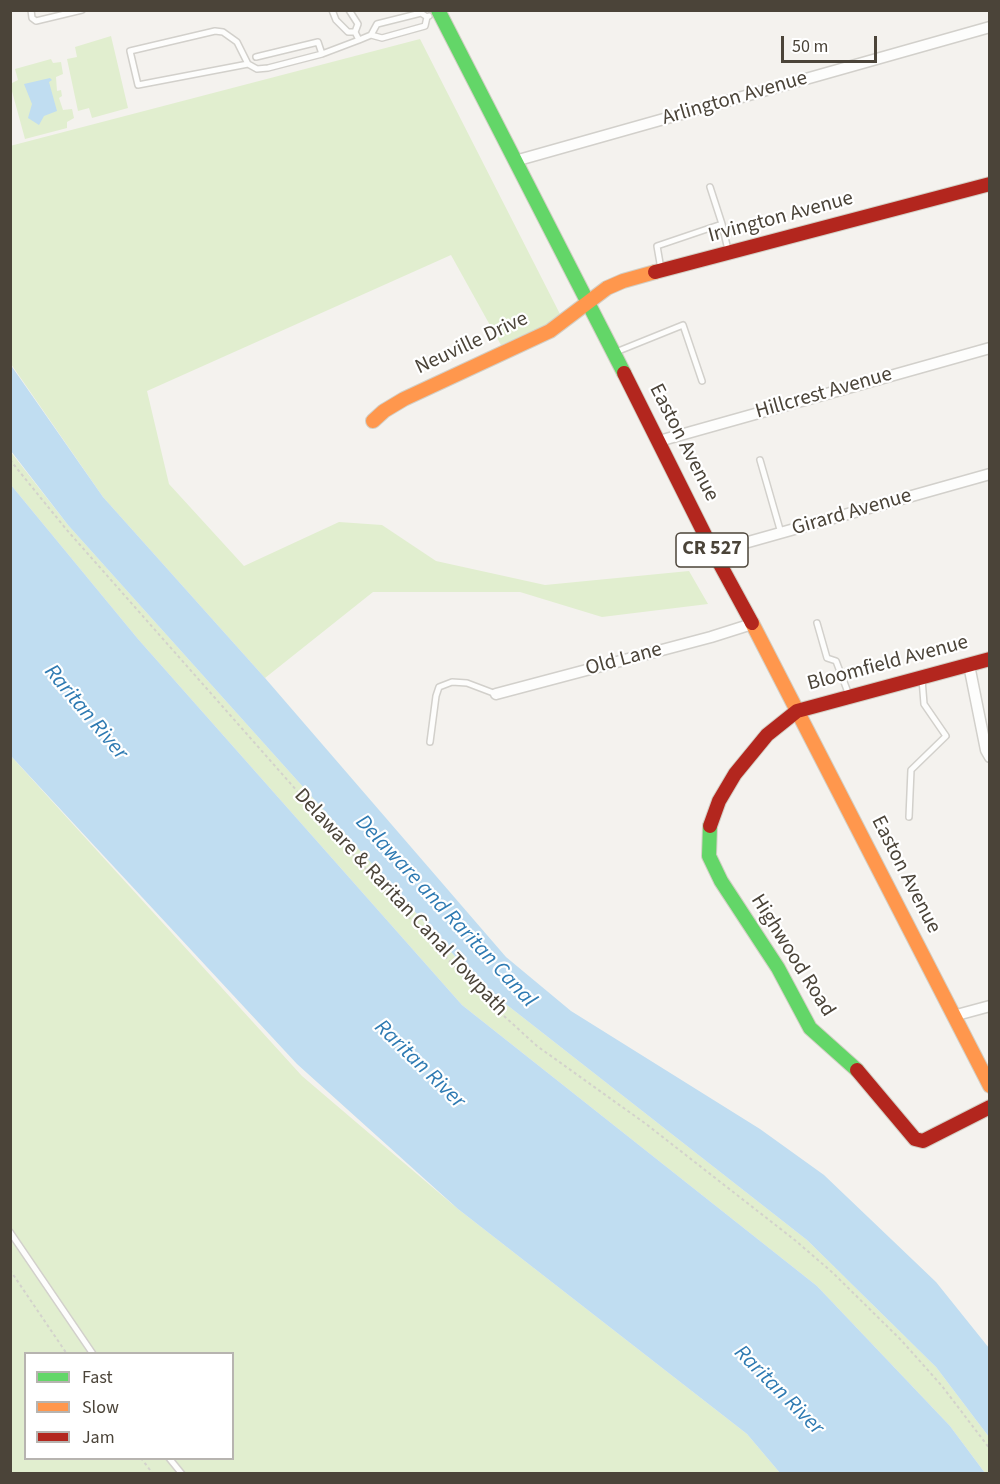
<!DOCTYPE html>
<html>
<head>
<meta charset="utf-8">
<style>
	body { margin:0 }
	#map { position:relative; width:1000px; height:1484px; overflow:hidden; background:#f4f2ee; font-family:"Source Sans 3",sans-serif }
	canvas { display:block }
	.frame { position:absolute; inset:0; border:12px solid #4b4439; pointer-events:none }
	.legend { position:absolute; left:24px; top:1352px; width:210px; height:108px; box-sizing:border-box; background:#fff; border:2px solid #b7b4b0; margin:0; padding:8px 10px; list-style:none; font-size:18px; color:#4b4439 }
	.legend li { display:flex; align-items:center; gap:12px; height:30px }
	.legend b { width:30px; border:2px solid #b7b4b0 }
	.scale { position:absolute; left:781px; top:36px; width:96px; height:27px; box-sizing:border-box; border:3px solid #4b4439; border-top:0; padding-left:8px; font-size:18px; line-height:21px; white-space:nowrap; color:#4b4439; -webkit-text-stroke:4px #fff; paint-order:stroke }
</style>
</head>
<body>
<div id="map">
<canvas width="1000" height="1484"></canvas>
<div class="frame"></div>
<ul class="legend">
<li><b style="height:8px;background:#63d668"></b>Fast</li>
<li><b style="height:8px;background:#ff974d"></b>Slow</li>
<li><b style="height:8px;background:#b3261e"></b>Jam</li>
</ul>
<div class="scale">50 m</div>
</div>
<script>
const context = document.querySelector('canvas').getContext('2d');
context.lineJoin = 'round';
function fill(path, color) {
  context.fillStyle = color;
  context.fill(path, 'evenodd');
}
function poly(rows) {
  const path = new Path2D();
  for (const r of rows) {
    path.moveTo(r[0], r[1]);
    for (let i = 2; i < r.length; i += 2) path.lineTo(r[i], r[i + 1]);
  }
  return path;
}
function trace(path, color, width, dash) {
  context.strokeStyle = color;
  context.lineWidth = width;
  context.lineCap = dash ? 'butt' : 'round';
  context.setLineDash(dash || []);
  context.stroke(path);
}
function drawText(font, color, halo, rows, align = 'center') {
  context.font = font + ' "Source Sans 3",sans-serif';
  context.lineWidth = 4.5;
  context.setLineDash([]);
  context.textBaseline = 'middle';
  context.strokeStyle = halo;
  context.fillStyle = color;
  for (const [text, x, y, turn = 0] of rows) {
    context.save();
    context.translate(x, y);
    context.rotate((+turn || 0) * Math.PI / 180);
    context.textAlign = isNaN(turn) ? turn : align;
    if (halo) context.strokeText(text, 0, 0);
    context.fillText(text, 0, 0);
    context.restore();
  }
}
const green = poly([
	[111,36,128,108,92,118,89,108,78,111,67,59,77,57,75,47],
	[420,39,562,318,501,345,451,255,147,391,169,484,244,566,339,522,382,525,436,561,545,585,689,571,708,604,602,617,520,592,373,592,265,678,103,497,11,364,10,146],
	[51,59,53,63,61,62,63,74,56,77,57,91,61,90,62,96,59,98,63,110,72,109,74,118,67,122,67,128,25,139,10,84,18,80,15,69],
	[10,451,68,525,479,983,807,1240,936,1367,989,1437,989,1473,985,1473,950,1426,817,1286,462,1005,138,639,11,485],
	[10,755,302,1076,458,1209,747,1434,780,1473,11,1473],
	[26,1354,232,1354,232,1458,26,1458]
]);
const water = poly([
	[50,78,52,80,49,82,57,111,44,116,39,125,28,118,32,104,24,84],
	[10,364,103,497,265,678,506,957,571,1011,760,1129,824,1175,936,1282,989,1348,989,1437,936,1367,807,1240,479,983,68,525,11,451],
	[11,485,138,639,462,1005,817,1286,950,1426,985,1473,780,1473,747,1434,458,1209,297,1064,11,756]
]);
const path = poly([
	[10,460,66,529,403,911,483,997,537,1046,646,1124,796,1241,833,1273,901,1340,942,1386,990,1449],
	[10,1270,67,1354],
	[141,1458,153,1474]
]);
const lane = poly([
	[31,10,32,18,36,21,82,10],
	[332,10,336,20,348,32,355,32],
	[349,10,358,24,355,32,359,40,371,35,382,38,425,26,427,17],
	[371,35,377,24,421,13,427,17,429,16],
	[256,57,318,42,322,54],
	[248,64,237,42,223,32,215,31,130,51,138,85,248,64,257,69,268,68,322,54,359,40],
	[710,187,722,224],
	[661,269,657,246,722,224,728,250],
	[616,352,683,325,702,381],
	[760,460,781,533],
	[817,623,827,658,836,661,849,695],
	[430,742,436,696,439,687,452,682,467,683,496,694],
	[909,817,911,770,946,736,924,704,922,679],
	[10,1232,93,1354],
	[169,1458,182,1474]
]);
const street = poly([
	[515,161,990,27],
	[659,441,990,348],
	[715,555,734,546,990,474],
	[969,665,986,750,990,757],
	[496,694,711,637,752,624],
	[953,1016,990,1006]
]);
const fast = poly([
	[438,10,624,373],
	[710,826,709,856,721,881,778,968,810,1028,857,1070]
]);
const slow = poly([
	[373,421,384,411,404,399,550,331,607,288,623,281,655,272],
	[752,623,990,1086]
]);
const jam = poly([
	[655,272,990,184],
	[624,373,715,555,752,623],
	[710,826,719,801,735,774,767,735,797,711,990,659],
	[857,1070,915,1139,923,1141,990,1107]
]);
const shields = [
	[712,550,72]
];
const shieldNames = [
	["CR 527",712,550]
];
const streetNames = [
	["Arlington Avenue",735,99,-16],
	["Irvington Avenue",781,218,-15],
	["Neuville Drive",472,344,-25],
	["Hillcrest Avenue",824,394,-16],
	["Easton Avenue",683,443,63],
	["Girard Avenue",852,513,-16],
	["Old Lane",624,660,-15],
	["Bloomfield Avenue",888,664,-15],
	["Easton Avenue",905,875,63],
	["Delaware & Raritan Canal Towpath",400,903,47],
	["Highwood Road",792,956,58]
];
const waterNames = [
	["Raritan River",85,713,50],
	["Delaware and Raritan Canal",445,912,47],
	["Raritan River",419,1065,44],
	["Raritan River",778,1391,45]
];
fill(green, '#e1eecf');
fill(water, '#c0ddf1');
trace(lane, '#d2d0cb', 8);
trace(street, '#d2d0cb', 13);
trace(fast, '#d3cfc5', 16);
trace(slow, '#d3cfc5', 16);
trace(jam, '#d3cfc5', 16);
trace(path, '#d3d2cc', 2, [3, 3]);
trace(lane, '#fdfdfc', 5);
trace(street, '#fdfdfc', 10);
trace(fast, '#63d668', 14);
trace(slow, '#ff974d', 14);
trace(jam, '#b3261e', 14);
for (const [x, y, w] of shields) {
  const box = new Path2D();
  box.roundRect(x - w / 2, y - 17, w, 34, 4.5);
  context.fillStyle = '#fff';
  context.fill(box);
  trace(box, '#4b4439', 1.5);
}
drawText('bold 20px', '#4b4439', null, shieldNames);
drawText('21px', '#4b4439', '#fff', streetNames);
drawText('italic 22px', '#2e7ab2', '#fff', waterNames);
</script>
</body>
</html>
